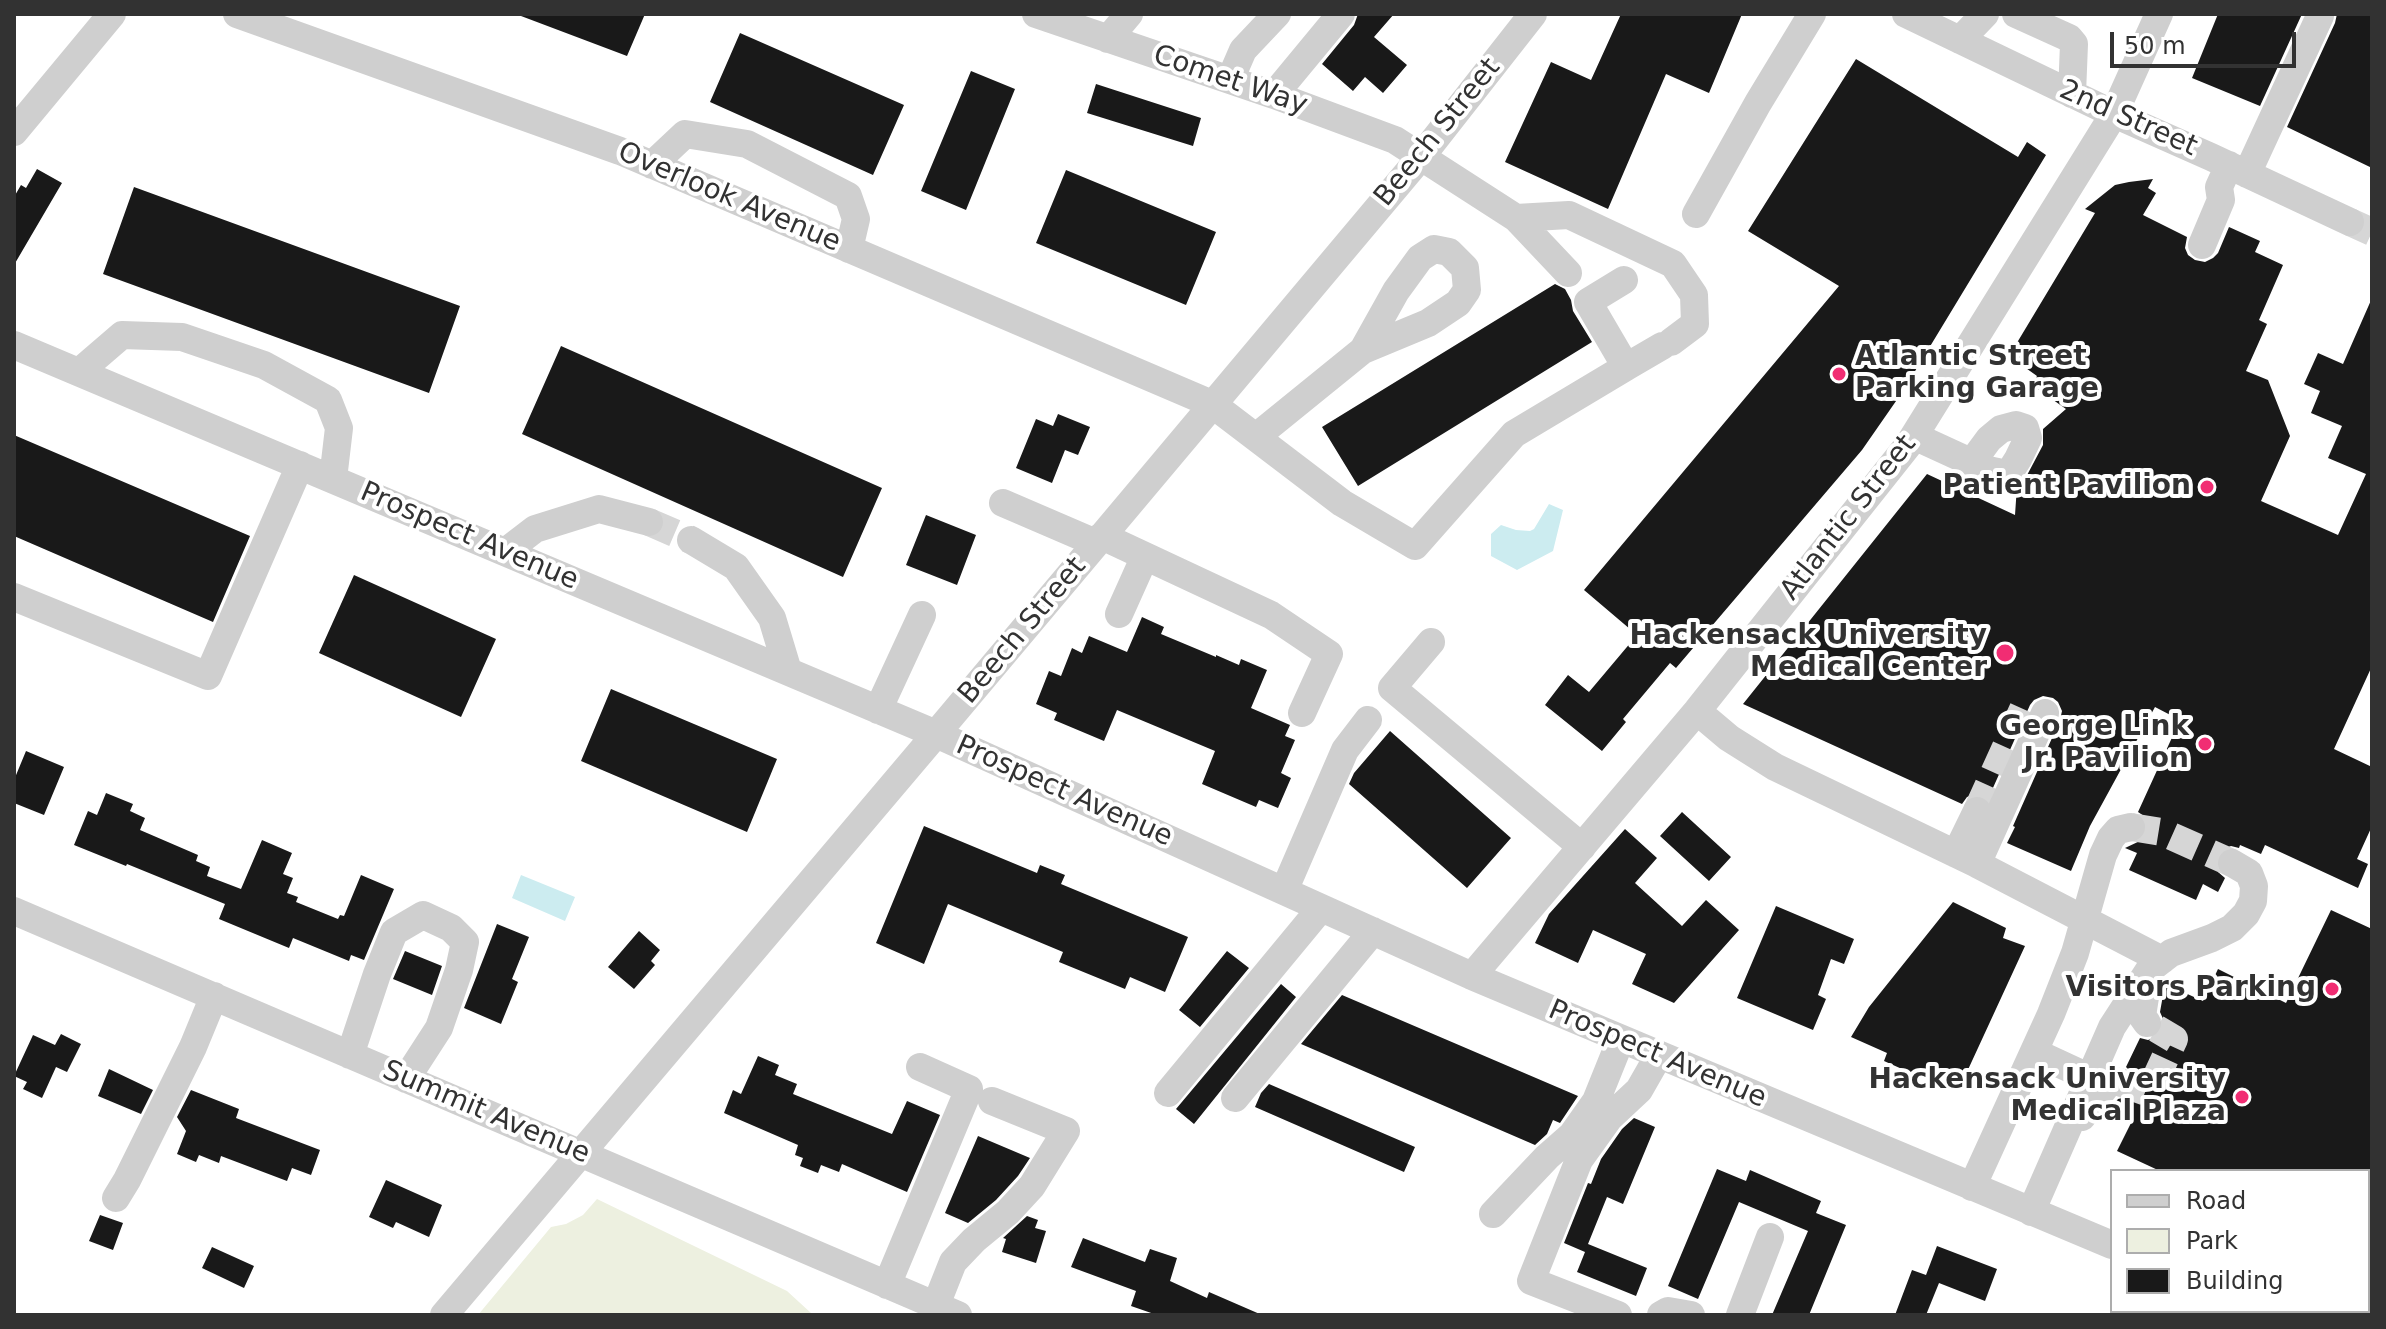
<!DOCTYPE html>
<html>
<head>
<meta charset="utf-8">
<style>
	body { margin:0 }
	#map { position:relative; width:2386px; height:1329px; overflow:hidden; background:#fff; font-family:"DejaVu Sans",sans-serif }
	canvas { display:block }
	.frame { position:absolute; inset:0; border:16px solid #323232; pointer-events:none }
	.legend { position:absolute; left:2110px; top:1169px; width:260px; height:144px; box-sizing:border-box; background:#fff; border:2px solid #adadad; margin:0; padding:10px 14px; list-style:none; font-size:24px; color:#323232 }
	.legend li { display:flex; align-items:center; gap:16px; height:40px }
	.legend b { width:40px; border:2px solid #adadad }
	.scale { position:absolute; left:2110px; top:32px; width:186px; height:36px; box-sizing:border-box; border:4px solid #323232; border-top:0; padding-left:10px; font-size:24px; line-height:28px; white-space:nowrap; color:#323232; -webkit-text-stroke:6px #fff; paint-order:stroke }
</style>
</head>
<body>
<div id="map">
<canvas width="2386" height="1329"></canvas>
<div class="frame"></div>
<ul class="legend">
<li><b style="height:10px;background:#cfcfcf"></b>Road</li>
<li><b style="height:22px;background:#edf0e0"></b>Park</li>
<li><b style="height:22px;background:#191919"></b>Building</li>
</ul>
<div class="scale">50 m</div>
</div>
<script>
const context = document.querySelector('canvas').getContext('2d');
context.lineJoin = 'round';
function fill(path, color) {
  context.fillStyle = color;
  context.fill(path, 'evenodd');
}
function poly(rows) {
  const path = new Path2D();
  for (const r of rows) {
    path.moveTo(r[0], r[1]);
    for (let i = 2; i < r.length; i += 2) path.lineTo(r[i], r[i + 1]);
  }
  return path;
}
function trace(path, color, width, dash) {
  context.strokeStyle = color;
  context.lineWidth = width;
  context.lineCap = dash ? 'butt' : 'round';
  context.setLineDash(dash || []);
  context.stroke(path);
}
function drawText(font, color, halo, rows, align = 'center') {
  context.font = font + ' "DejaVu Sans",sans-serif';
  context.lineWidth = 8;
  context.setLineDash([]);
  context.textBaseline = 'middle';
  context.strokeStyle = halo;
  context.fillStyle = color;
  for (const [text, x, y, turn = 0] of rows) {
    context.save();
    context.translate(x, y);
    context.rotate((+turn || 0) * Math.PI / 180);
    context.textAlign = isNaN(turn) ? turn : align;
    if (halo) context.strokeText(text, 0, 0);
    context.fillText(text, 0, 0);
    context.restore();
  }
}
const green = poly([
	[597,1199,787,1291,811,1313,810,1315,478,1315,551,1227,566,1224,583,1215]
]);
const water = poly([
	[1549,504,1563,510,1553,551,1517,570,1491,556,1491,534,1501,525,1516,530,1530,531,1534,529],
	[521,875,575,897,565,921,512,898]
]);
const building = poly([
	[521,14,645,14,627,56,521,16],
	[1358,14,1394,14,1374,37,1407,65,1383,93,1365,77,1353,91,1322,64,1354,25],
	[1621,14,1742,14,1709,93,1666,74,1608,209,1505,162,1551,62,1591,80],
	[2218,14,2302,14,2260,106,2192,78],
	[2337,14,2372,14,2372,168,2287,127,2335,23],
	[740,33,904,105,873,175,710,102],
	[1856,59,2018,157,2027,142,2046,155,1903,391,1862,450,1676,668,1670,663,1623,719,1626,722,1602,751,1545,705,1568,675,1589,692,1637,635,1584,590,1839,286,1748,231],
	[971,71,1015,89,966,210,921,191],
	[1096,84,1201,118,1193,146,1087,113],
	[37,169,62,183,14,265,14,197,21,185,26,188],
	[1066,170,1216,232,1186,305,1036,243],
	[2153,179,2148,188,2156,193,2143,215,2187,237,2185,248,2188,255,2195,260,2205,262,2213,258,2218,253,2229,227,2260,241,2255,252,2283,265,2259,320,2267,324,2246,371,2268,380,2290,436,2261,501,2338,535,2366,474,2328,458,2342,426,2311,413,2320,391,2304,384,2318,353,2343,364,2372,298,2372,666,2334,749,2372,767,2372,826,2357,859,2368,864,2358,888,2265,845,2261,854,2240,845,2239,848,2231,846,2223,849,2218,854,2215,862,2218,872,2225,878,2218,892,2203,884,2196,900,2129,870,2137,853,2125,848,2142,840,2147,833,2147,822,2144,816,2138,812,2180,720,2155,707,2090,826,2071,871,2007,843,2015,827,2013,826,2060,720,2062,711,2058,702,2053,698,2043,696,2034,700,2030,705,1988,799,1975,794,1967,797,1962,804,1743,704,1927,474,2015,515,2017,486,2025,479,2043,445,2043,429,2066,409,2032,385,2037,376,2009,356,2095,213,2085,209,2115,185,2129,182],
	[134,187,460,306,429,393,103,274],
	[1555,284,1565,289,1571,300,1573,311,1592,342,1358,486,1322,427],
	[561,346,882,488,843,577,522,434],
	[1058,414,1090,427,1078,455,1065,450,1052,483,1016,468,1036,419,1053,426],
	[14,435,250,536,213,622,14,536],
	[926,515,976,535,957,585,906,565],
	[354,575,496,639,461,717,319,653],
	[1142,617,1164,627,1161,634,1216,657,1216,655,1239,665,1241,659,1267,670,1251,708,1290,725,1285,736,1295,740,1281,773,1291,778,1278,808,1259,800,1256,807,1202,784,1215,751,1117,710,1104,741,1054,720,1057,713,1036,704,1049,671,1061,676,1072,648,1082,653,1089,636,1127,652],
	[611,689,777,759,747,832,581,761],
	[1390,731,1511,838,1467,888,1349,784,1354,773],
	[26,751,64,767,44,815,14,803,14,780],
	[106,793,133,804,130,811,145,818,140,830,198,855,196,861,210,867,207,876,241,889,262,840,292,853,283,874,293,878,287,893,298,897,296,902,338,919,340,915,344,916,361,875,394,889,364,960,351,955,349,961,293,938,289,948,219,919,225,904,127,864,126,866,74,845,88,811,97,815],
	[1682,812,1731,857,1709,881,1660,836],
	[924,826,1037,873,1040,865,1065,875,1061,884,1188,937,1165,992,1130,977,1125,989,1059,962,1063,952,948,904,924,964,876,943],
	[1625,829,1657,858,1635,883,1682,926,1706,900,1739,930,1674,1003,1632,984,1646,954,1593,930,1578,963,1535,943,1549,914],
	[1953,902,2006,928,2003,938,2025,946,1960,1087,1924,1069,1920,1077,1884,1061,1887,1053,1851,1037,1869,1007],
	[1776,906,1854,939,1844,964,1831,959,1818,995,1826,999,1813,1030,1737,998],
	[2331,910,2372,929,2372,1171,2160,1171,2117,1151,2131,1123,2108,1112,2118,1099,2126,1097,2133,1091,2136,1083,2135,1076,2126,1067,2140,1038,2148,1040,2156,1037,2163,1029,2164,1021,2160,1012,2165,984,2203,1001,2218,969,2286,1003],
	[497,924,529,937,512,979,518,982,501,1024,464,1008],
	[639,931,660,950,651,961,655,965,634,989,608,967],
	[405,951,442,966,432,995,393,979],
	[1227,951,1249,968,1200,1027,1179,1010],
	[1281,984,1296,997,1194,1124,1176,1109],
	[1342,995,1578,1096,1560,1123,1553,1120,1547,1134,1535,1145,1301,1044],
	[61,1034,81,1044,67,1072,56,1067,42,1098,23,1089,27,1082,14,1076,33,1035,55,1045],
	[758,1056,779,1065,775,1075,797,1084,793,1094,892,1134,907,1101,940,1115,907,1192,842,1164,839,1172,821,1165,818,1173,800,1166,803,1158,795,1155,798,1145,724,1113,733,1090,741,1094],
	[109,1069,153,1090,141,1114,98,1096],
	[1269,1084,1415,1147,1404,1172,1255,1107,1261,1093],
	[191,1090,239,1109,236,1118,320,1150,311,1175,292,1168,287,1181,221,1156,219,1163,199,1155,196,1162,177,1154,186,1131,177,1117],
	[1634,1118,1655,1127,1623,1204,1607,1197,1588,1244,1647,1268,1636,1296,1577,1272,1585,1252,1564,1243,1588,1183,1591,1184,1601,1159,1622,1129],
	[978,1136,1030,1158,1018,1176,996,1200,968,1223,945,1213],
	[1717,1169,1746,1181,1750,1170,1821,1201,1816,1213,1846,1225,1809,1315,1772,1315,1808,1231,1739,1202,1698,1299,1668,1286],
	[386,1180,442,1205,429,1237,396,1222,393,1228,369,1217],
	[100,1215,123,1223,113,1250,89,1241],
	[1027,1216,1038,1220,1035,1228,1046,1231,1036,1263,1002,1252,1006,1239,1003,1238],
	[1083,1238,1145,1262,1150,1249,1177,1258,1170,1281,1207,1298,1209,1292,1262,1315,1157,1315,1131,1306,1136,1291,1071,1267],
	[1937,1246,1997,1269,1985,1301,1939,1283,1926,1315,1895,1315,1912,1270,1926,1275],
	[212,1247,254,1266,244,1288,202,1268]
]);
const minorTunnel = poly([
	[2350,222,2372,232],
	[649,522,691,540],
	[1977,811,2025,705],
	[2131,827,2162,832,2232,863],
	[2119,1082,2149,1093,2174,1039,2147,1023]
]);
const minor = poly([
	[237,14,620,151,1212,404,1342,503,1415,546,1514,434,1626,367,1588,302,1624,280],
	[1036,14,1274,95,1395,140,1516,218,1568,273],
	[1906,14,2114,114,2211,157,2350,222],
	[2016,14,2069,38,2074,44,2072,94],
	[1108,39,1129,14],
	[1960,40,1985,14],
	[1230,80,1243,50,1277,14],
	[1274,95,1341,14],
	[14,132,112,14],
	[652,165,685,134,747,144,848,196,856,219,849,249],
	[2247,174,2320,16],
	[1696,214,1758,103,1812,14],
	[1516,218,1569,215,1673,264,1694,295,1695,324,1671,342],
	[2202,245,2221,200,2219,187,2229,165],
	[14,345,936,734,1472,976,2112,1245],
	[1626,367,1662,346],
	[79,372,122,335,182,337,264,365,328,400,339,428,333,479],
	[1257,436,1363,350,1396,291,1420,258,1434,249,1449,252,1465,268,1467,290,1458,303,1428,323,1363,350],
	[1914,436,1988,470,2002,473,2011,470,2018,459,2028,438,2025,428,2016,425,2001,429,1989,439,1972,462],
	[1003,503,1096,543],
	[1102,536,1271,615,1329,654,1302,713],
	[691,540,736,567,772,618,788,671],
	[505,552,535,529,599,509,649,522],
	[14,597,208,676,300,465],
	[1119,614,1145,556],
	[1431,642,1392,688,1582,847],
	[878,710,922,615],
	[1697,711,1729,738,1775,767,1977,864,2162,960],
	[1956,854,1977,811],
	[1977,864,2045,713],
	[1284,891,1345,750,1368,720],
	[14,911,958,1315],
	[1472,976,1697,711,1909,444,2114,114,2159,14],
	[2147,1023,2142,1016,2148,978],
	[2034,1052,2088,1077],
	[350,1055,377,974,394,932,423,915,451,928,465,942,459,970,439,1028,406,1079],
	[1168,1093,1321,908],
	[1235,1098,1373,931],
	[2082,1117,2110,1081,2119,1082],
	[1972,1187,2051,1014,2075,953,2103,855,2111,838,2118,830,2131,827],
	[116,1198,127,1180,193,1047,214,996],
	[2031,1212,2112,1027,2149,970,2171,953,2212,938,2232,928,2246,914,2253,901,2254,886,2249,873,2232,863],
	[1493,1214,1547,1157,1572,1135,1596,1101,1621,1039],
	[887,1285,969,1089,920,1067],
	[2266,1311,2276,1315],
	[444,1315,936,734,1420,158,1533,14],
	[932,1315,953,1262,974,1240,1008,1212,1032,1186,1066,1131,992,1101],
	[1618,1315,1531,1281,1579,1160,1609,1118,1639,1090,1659,1055],
	[1661,1315,1668,1311,1691,1315],
	[1740,1315,1770,1237],
	[2175,1315,2178,1311]
]);
const markers = [
	[1839,374,8,"#f12d73"],
	[2207,487,8,"#f12d73"],
	[2005,653,10,"#f12d73"],
	[2205,744,8,"#f12d73"],
	[2332,989,8,"#f12d73"],
	[2242,1097,8,"#f12d73"]
];
const streetNames = [
	["Comet Way",1230,81,19],
	["2nd Street",2128,119,24],
	["Beech Street",1438,133,-51],
	["Overlook Avenue",729,198,23],
	["Atlantic Street",1849,518,-52],
	["Prospect Avenue",469,537,23],
	["Beech Street",1023,631,-50],
	["Prospect Avenue",1064,792,24],
	["Prospect Avenue",1657,1055,23],
	["Summit Avenue",486,1113,23]
];
const poiNames = [
	["Atlantic Street",1855,358,"left"],
	["Parking Garage",1855,390,"left"],
	["Patient Pavilion",2191,487],
	["Hackensack University",1987,637],
	["Medical Center",1987,669],
	["George Link",2189,728],
	["Jr. Pavilion",2189,760],
	["Visitors Parking",2316,989],
	["Hackensack University",2226,1081],
	["Medical Plaza",2226,1113]
];
fill(green, '#edf0e0');
fill(water, '#ccecf0');
fill(building, '#191919');
trace(minorTunnel, '#d6d6d6', 28, [28, 14]);
trace(minor, '#cfcfcf', 28);
for (const [x, y, r, color] of markers) {
  const dot = new Path2D();
  dot.arc(x, y, r, 0, 2 * Math.PI);
  context.fillStyle = color;
  context.fill(dot);
  trace(dot, '#fff', 3);
}
drawText('28px', '#323232', '#fff', streetNames);
drawText('bold 28px', '#323232', '#fff', poiNames, 'right');
</script>
</body>
</html>
